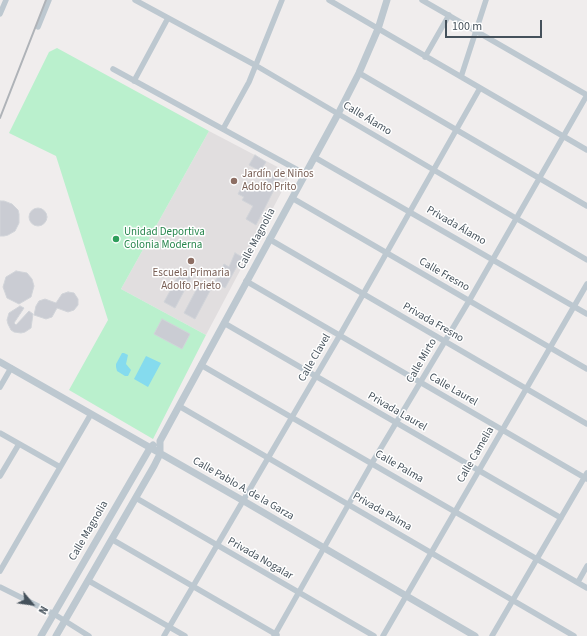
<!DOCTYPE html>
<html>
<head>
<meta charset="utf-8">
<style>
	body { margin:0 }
	#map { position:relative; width:587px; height:636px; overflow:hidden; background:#f0eded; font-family:"Source Sans 3",sans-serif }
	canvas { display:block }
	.north { position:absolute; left:12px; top:584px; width:40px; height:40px; -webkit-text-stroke:3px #fff; paint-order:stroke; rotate:119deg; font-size:11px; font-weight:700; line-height:16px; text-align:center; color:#45515b }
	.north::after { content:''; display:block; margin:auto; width:14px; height:18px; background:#45515b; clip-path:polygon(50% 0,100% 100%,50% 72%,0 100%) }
	.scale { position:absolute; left:445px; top:20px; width:97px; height:18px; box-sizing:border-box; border:2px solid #45515b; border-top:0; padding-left:5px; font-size:12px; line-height:14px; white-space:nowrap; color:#45515b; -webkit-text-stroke:3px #fff; paint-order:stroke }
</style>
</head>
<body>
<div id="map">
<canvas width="587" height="636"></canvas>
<div class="north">N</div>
<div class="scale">100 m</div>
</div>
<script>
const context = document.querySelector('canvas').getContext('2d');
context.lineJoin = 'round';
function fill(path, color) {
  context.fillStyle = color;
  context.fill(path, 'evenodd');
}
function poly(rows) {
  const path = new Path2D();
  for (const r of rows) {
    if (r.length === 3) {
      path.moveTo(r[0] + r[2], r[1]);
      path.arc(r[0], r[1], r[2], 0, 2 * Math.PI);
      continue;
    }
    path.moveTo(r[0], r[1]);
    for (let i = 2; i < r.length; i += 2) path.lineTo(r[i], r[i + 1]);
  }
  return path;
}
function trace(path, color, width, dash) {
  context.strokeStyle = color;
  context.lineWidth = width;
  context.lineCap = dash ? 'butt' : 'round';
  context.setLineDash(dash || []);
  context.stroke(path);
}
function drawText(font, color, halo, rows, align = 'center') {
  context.font = font + ' "Source Sans 3",sans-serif';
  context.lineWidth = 3;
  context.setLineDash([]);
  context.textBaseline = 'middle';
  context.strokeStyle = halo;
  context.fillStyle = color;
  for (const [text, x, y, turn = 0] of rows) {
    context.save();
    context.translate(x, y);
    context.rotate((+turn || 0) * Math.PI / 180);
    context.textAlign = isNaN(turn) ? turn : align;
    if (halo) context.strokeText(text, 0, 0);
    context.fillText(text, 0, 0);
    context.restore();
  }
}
const education = poly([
	[209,131,291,174,206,335,121,289]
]);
const green = poly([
	[57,48,209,131,121,289,206,335,153,439,69,390,108,320,56,156,9,133,49,52]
]);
const water = poly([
	[122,353,124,353,128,355,126,364,131,370,128,376,125,376,117,371,116,367,116,364],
	[146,356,161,363,148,387,134,379]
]);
const building = poly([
	[255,155,266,162,260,171,249,165,255,155],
	[269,173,280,178,256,225,246,219,253,206,242,200,244,197,238,194,245,181,261,189,269,173],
	[0,201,4,201,12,204,18,210,19,214,19,223,15,231,8,235,4,236,0,236,0,201],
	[38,217,9],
	[235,253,242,257,225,288,215,282,224,264,229,267,235,253],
	[16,271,27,273,32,279,34,286,31,297,19,304,7,298,3,287,6,277,16,271],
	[181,271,192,276,175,308,164,302,181,271],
	[201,281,212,287,195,319,184,313,201,281],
	[68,292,74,293,78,299,78,305,74,310,68,312,57,308,52,317,46,319,34,315,36,306,39,301,45,299,56,303,62,294,68,292],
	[20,306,24,308,14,323,16,325,29,311,33,314,31,328,25,332,21,333,14,332,11,330,8,324,7,320,9,313,20,306],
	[162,319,190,334,182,349,154,334,162,319]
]);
const minor = poly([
	[135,0,255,65,587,260],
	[329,0,587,150],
	[0,14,6,0],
	[38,27,49,0],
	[425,57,449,15],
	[113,69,305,174],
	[359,73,587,206],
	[461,77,486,0],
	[134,81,168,18],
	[223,129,249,82,282,0],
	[314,157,587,314],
	[292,198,587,369],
	[269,239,587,424],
	[246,281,587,479],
	[224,323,561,518],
	[201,365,587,588],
	[0,387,11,368],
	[179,406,574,636],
	[0,433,60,467],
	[0,476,19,444],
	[136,498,374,636],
	[113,540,277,635],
	[0,571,91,414],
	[89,581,185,636],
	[578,582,587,566],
	[0,587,54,614,89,636],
	[164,636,340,335,480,88],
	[274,636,372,463,469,301,587,95,422,0],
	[383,636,587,284],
	[492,636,587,473]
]);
const tertiary = poly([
	[0,362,242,500,475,636],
	[41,636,150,448,153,445],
	[56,636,154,466,160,454,160,441,338,114,359,73,378,29,387,0]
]);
const rail = poly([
	[0,118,46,0]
]);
const markers = [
	[234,181,4,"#8d6e63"],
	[116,239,4,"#2e9e5b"],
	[191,261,4,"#8d6e63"]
];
const streetNames = [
	["Calle Álamo",367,119,31],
	["Privada Álamo",456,226,30],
	["Calle Magnolia",257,239,-62],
	["Calle Fresno",444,275,30],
	["Privada Fresno",433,323,30],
	["Calle Clavel",315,358,-60],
	["Calle Mirto",422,361,-60],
	["Calle Laurel",453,390,30],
	["Privada Laurel",397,412,30],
	["Calle Camelia",476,455,-60],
	["Calle Palma",399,467,30],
	["Calle Pablo A. de la Garza",243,489,30],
	["Privada Palma",382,512,30],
	["Calle Magnolia",89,531,-60],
	["Privada Nogalar",260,559,30]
];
const educationNames = [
	["Jardín de Niños",242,175],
	["Adolfo Prito",242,188],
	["Escuela Primaria",191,274,"center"],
	["Adolfo Prieto",191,287,"center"]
];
const leisureNames = [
	["Unidad Deportiva",124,233],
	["Colonia Moderna",124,246]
];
fill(education, '#e1dedf');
fill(green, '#baf0cd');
fill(water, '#85dbee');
fill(building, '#caccd3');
trace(building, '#d1d4d9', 1);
trace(minor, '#bdc8d0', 5.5);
trace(tertiary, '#bdc8d0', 7);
trace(rail, '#afb3b8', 2);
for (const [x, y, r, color] of markers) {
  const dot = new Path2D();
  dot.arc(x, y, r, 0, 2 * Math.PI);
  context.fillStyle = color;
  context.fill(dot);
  trace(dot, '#fff', 1.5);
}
drawText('11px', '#45515b', '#fff', streetNames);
drawText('11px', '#785e54', '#fff', educationNames, 'left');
drawText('11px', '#27864d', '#fff', leisureNames, 'left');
</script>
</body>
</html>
